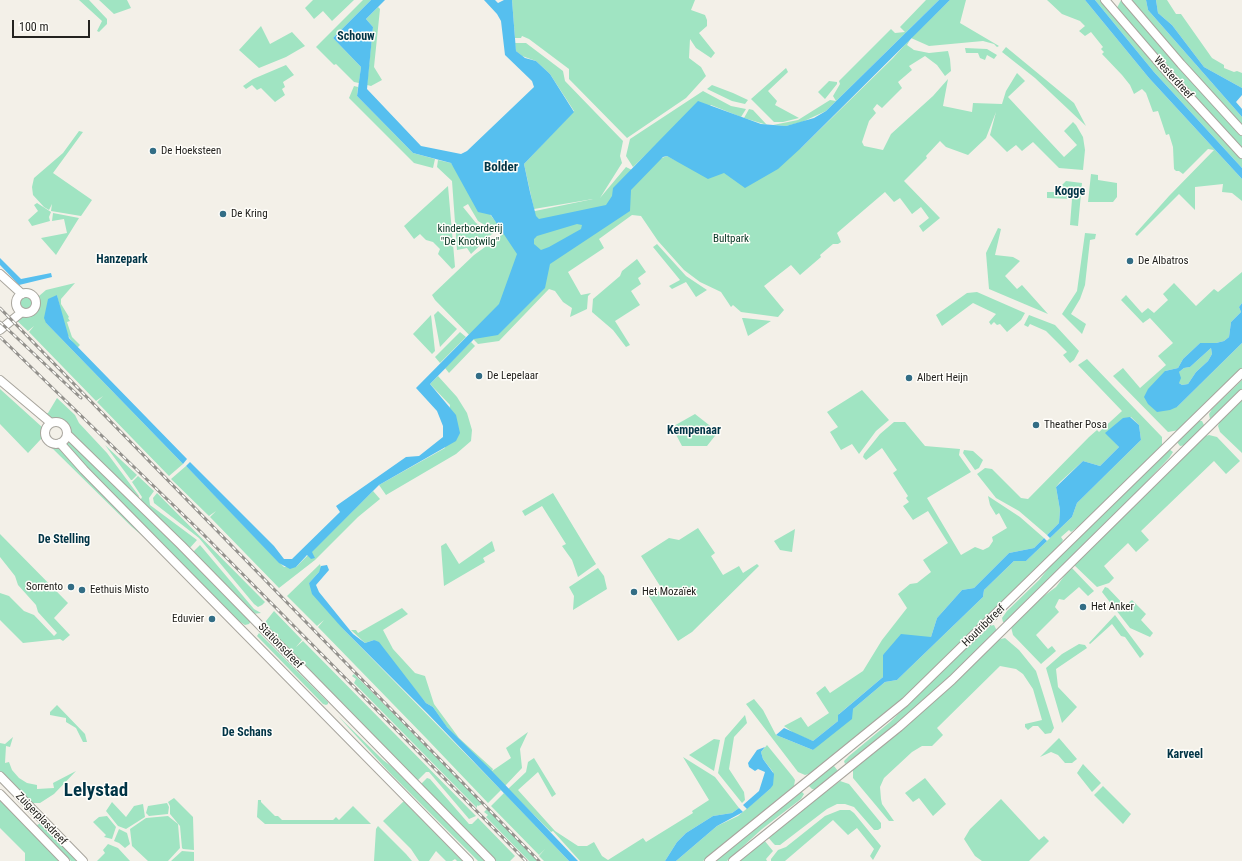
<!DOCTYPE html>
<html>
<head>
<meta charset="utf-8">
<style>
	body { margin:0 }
	#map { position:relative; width:1242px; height:861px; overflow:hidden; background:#f3f0e8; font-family:"Roboto Condensed",sans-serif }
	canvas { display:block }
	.scale { position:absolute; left:12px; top:20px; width:78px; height:18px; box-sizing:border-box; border:2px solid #23221f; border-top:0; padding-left:5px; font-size:12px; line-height:14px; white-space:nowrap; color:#23221f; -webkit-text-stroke:3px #fffefa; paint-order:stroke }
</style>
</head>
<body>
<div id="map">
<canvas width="1242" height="861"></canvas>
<div class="scale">100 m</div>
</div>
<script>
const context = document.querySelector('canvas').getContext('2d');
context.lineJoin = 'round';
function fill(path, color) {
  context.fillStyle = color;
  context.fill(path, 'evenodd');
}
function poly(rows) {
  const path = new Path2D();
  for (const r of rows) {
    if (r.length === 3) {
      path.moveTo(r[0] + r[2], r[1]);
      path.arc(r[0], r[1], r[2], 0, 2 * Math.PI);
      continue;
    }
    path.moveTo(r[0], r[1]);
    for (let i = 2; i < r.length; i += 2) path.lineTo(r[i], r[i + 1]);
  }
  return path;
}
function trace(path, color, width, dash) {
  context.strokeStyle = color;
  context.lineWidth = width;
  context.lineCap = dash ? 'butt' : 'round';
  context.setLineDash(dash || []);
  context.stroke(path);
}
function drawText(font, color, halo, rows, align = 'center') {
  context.font = font + ' "Roboto Condensed",sans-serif';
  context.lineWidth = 3;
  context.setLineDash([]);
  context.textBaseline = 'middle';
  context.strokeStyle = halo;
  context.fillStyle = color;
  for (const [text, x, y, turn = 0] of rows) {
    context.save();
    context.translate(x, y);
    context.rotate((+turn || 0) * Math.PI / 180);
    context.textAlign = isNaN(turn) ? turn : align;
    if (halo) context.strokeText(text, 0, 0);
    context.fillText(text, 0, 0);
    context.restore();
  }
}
const green = poly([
	[79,0,89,0,107,19,107,24,99,32,97,31,102,21],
	[99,0,127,0,131,8,114,14],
	[313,0,354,0,332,21,323,11,314,19,310,14,305,8],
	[363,0,371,0,333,38,361,67,359,83,354,82,336,64,334,65,316,47],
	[512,0,695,0,691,10,705,15,707,20,707,26,699,33,715,53,711,58,696,48,690,39,689,58,701,67,706,76,686,98,627,138,569,79,569,69,529,39,522,36,521,38,515,38],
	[926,0,939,0,826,111,802,122,786,126,773,125,798,120,830,100,836,101,833,96,840,84,839,81,891,29,895,33,905,32,900,27],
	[950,0,966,0,960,23,999,46,997,47,994,44,983,41,929,46,911,38,907,45,914,50,929,53,948,51,950,59,951,71,945,76,937,65,925,56,909,66,912,70,898,82,902,88,882,108,877,104,873,109,876,113,869,121,862,142,864,146,883,150,891,134,933,96,948,79,943,106,972,112,973,103,1002,104,1006,91,1017,73,1025,81,1008,97,1064,157,1077,145,1064,131,1073,122,1076,125,1083,137,1085,150,1083,170,1059,168,1033,142,1022,151,1016,145,1007,152,990,135,996,112,986,138,968,155,946,147,940,141,926,156,927,158,904,181,940,218,923,232,919,226,929,218,921,207,912,214,900,198,894,202,885,192,837,233,841,242,838,244,833,244,820,255,821,257,800,275,791,265,764,286,784,310,778,317,741,312,733,305,731,307,721,292,700,282,684,270,658,241,641,216,632,215,599,239,604,248,568,272,581,295,591,293,588,296,587,309,570,317,572,308,563,302,555,291,549,289,499,341,478,344,435,300,432,295,474,255,535,211,593,199,534,209,524,164,574,111,550,74,536,61,522,56,516,51,515,43,526,43,563,71,565,81,623,141,620,156,622,163,600,198,626,167,632,170,667,156,675,160,723,173,801,148,893,58,911,38],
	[1047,0,1085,0,1149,78,1242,179,1242,201,1232,193,1222,192,1223,184,1195,187,1195,210,1179,194,1137,236,1135,234,1169,196,1214,150,1208,149,1183,174,1179,171,1176,171,1174,169,1173,147,1169,134,1166,135,1158,111,1153,112,1146,93,1142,89,1134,94,1130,85,1122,75,1102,54,1104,52,1101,49,1103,47,1091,32,1085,36,1079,31,1085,26,1080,21,1062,14],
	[1095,0,1102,0,1242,158,1242,168,1154,72],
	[1121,0,1242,136,1242,148,1224,132,1191,95,1117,8],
	[1133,0,1146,0,1148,10,1242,117,1242,126,1133,3],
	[1156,0,1167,0,1176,14,1181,14,1212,58,1224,65,1224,68,1234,72,1237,71,1242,73,1242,88,1204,67,1172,25,1158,13],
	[378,7,380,9,374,67,382,80,371,86,367,85,373,27,366,19],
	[261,26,270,44,292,32,305,46,286,57,259,68,239,50],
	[1006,47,1074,103,1086,126,1035,78,1002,52],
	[965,48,987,49,997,55,994,59,987,55,985,60,980,58,978,53,966,53],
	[286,65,294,75,283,82,285,87,282,89,285,95,275,102,261,88,257,90,252,85,246,89,243,86,253,79],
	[786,68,788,72,768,91,777,101,775,105,799,118,783,122,774,122,751,99],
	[829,81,837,82,837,84,825,99,818,92],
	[712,85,733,93,748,100,745,104,732,101,707,89],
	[354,86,358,87,357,96,413,153,435,159,433,168,414,163,349,98],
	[703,91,731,106,746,109,741,117,711,105,659,142,633,167,626,156,630,139],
	[749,109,753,110,767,125,744,118],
	[79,131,83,132,53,173,92,200,81,216,51,211,52,204,49,210,44,207,33,195,32,187,34,178,63,153],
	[438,160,451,163,502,230,498,233,478,221,468,204,463,207,476,223,493,233,471,254,467,248,457,250,452,181,437,167],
	[1091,174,1098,175,1098,180,1117,183,1117,197,1113,202,1088,202],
	[1066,181,1082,183,1078,226,1070,225,1072,199,1047,198,1047,192,1055,192],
	[448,186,455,267,452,269,438,254,440,249,433,242,426,240,420,234,414,239,404,226],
	[37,203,51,212,49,217,50,221,32,226,28,220,38,211,34,205],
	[53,213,79,218,56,255,41,238,67,233,64,219,52,221],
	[998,228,1001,229,995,255,1013,257,1020,261,1005,276,1017,289,1022,285,1048,314,989,289,986,253],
	[1085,233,1096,234,1095,239,1090,240,1085,285,1080,299,1071,314,1086,324,1082,334,1062,314,1077,291],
	[657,244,686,276,707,290,696,297,686,282,672,289,669,286,680,280,653,247],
	[637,259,646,272,638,278,641,284,631,291,640,305,615,321,630,345,626,347,613,330,592,312,593,299,620,276,622,271],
	[1242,272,1242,303,1239,307,1241,312,1231,322,1229,337,1224,341,1216,343,1200,343,1183,359,1178,368,1165,371,1177,407,1242,343,1242,369,1179,430,1168,432,1113,376,1123,368,1140,388,1166,365,1158,356,1173,343,1150,318,1143,323,1121,300,1126,295,1142,313,1148,308,1154,313,1168,300,1163,294,1174,283,1196,306,1214,289,1218,292],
	[75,283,61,299,61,304,69,317,68,318,70,321,67,322,72,337,80,345,77,348,66,333,57,295,46,323,183,464,169,476,97,402,103,396,96,401,29,332,34,326,28,331,14,318,34,313,38,309,39,296,46,290],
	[977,292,1025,313,1021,320,1007,332,1000,324,997,325,994,322,991,325,989,322,996,314,973,303,942,326,936,315,967,293],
	[26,304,8],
	[438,311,457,329,440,347,434,315],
	[431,315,435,351,432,354,413,334],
	[1029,315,1055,325,1079,351,1074,360,1070,363,1063,355,1067,352,1046,331,1030,324,1028,327,1024,325],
	[742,318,744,318,771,321,748,336],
	[460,332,466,337,440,363,435,357],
	[471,342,475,346,449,373,445,368],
	[1211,348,1212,354,1208,361,1196,372,1188,384,1182,385,1179,383,1179,372,1184,368,1190,367],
	[1087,359,1162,437,1162,446,1086,521,1071,532,1069,530,1061,537,1063,540,1059,547,905,697,812,773,805,775,798,772,746,704,754,699,763,710,776,735,813,750,853,709,885,682,897,680,983,597,984,590,1014,561,1026,561,1072,517,1077,503,1141,440,1139,425,1131,417,1106,433,1119,447,1100,466,1083,461,1060,482,1056,487,1060,510,1059,523,1047,535,1019,511,996,498,977,474,985,468,992,469,1021,498,1028,499,1089,437,1097,430,1099,432,1122,411,1078,365],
	[438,376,457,397,467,413,472,430,471,441,456,454,386,495,379,485,445,448,450,405,430,384],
	[1242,380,1242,391,1210,419,1209,414,1212,409],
	[0,389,42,427,41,439,28,453,0,424],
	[862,390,889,420,876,431,859,454,852,444,841,450,830,432,838,427,827,412],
	[57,398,75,415,79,423,107,453,139,496,138,498,70,433,65,424,59,420,51,421,42,414,48,413],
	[1242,398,1242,453,1220,432,1218,426,1220,421],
	[695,414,718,432,707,446,682,446,672,427],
	[1198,421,1202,421,1205,427,1186,445,1180,446,1177,442],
	[894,422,905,422,925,446,960,449,959,455,971,472,927,498,961,555,975,547,983,550,989,547,993,541,992,537,1007,528,999,513,996,515,990,505,988,496,1020,517,1044,538,1034,548,1009,553,974,588,962,590,937,618,931,637,883,655,883,677,839,714,838,721,813,741,795,734,784,726,801,717,808,727,829,713,816,693,825,686,830,693,863,671,882,640,907,608,898,594,910,584,917,583,931,572,923,560,948,543,928,511,913,520,903,506,909,502,906,498,908,496,893,473,897,470,882,448,866,460,863,457,864,454,880,434],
	[1209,435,1217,437,1240,461,1226,474,1214,461,1141,531,1149,540,1136,552,1128,543,1104,566,1114,578,1109,583,1097,587,1073,564,1203,437],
	[67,440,91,459,173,540,251,621,249,624,245,625,237,620,193,578,64,443],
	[51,445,59,446,172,561,132,527,50,446],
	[105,445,137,475,132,480,131,480],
	[1169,449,1173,452,1169,458,1117,513,1006,622,1003,622,1002,618,1007,611,1039,580,1056,559],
	[964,450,973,451,983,460,979,468,975,470,963,453],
	[186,466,284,567,296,567,373,491,380,499,358,517,315,560,279,588,210,517,216,511,209,516,171,479],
	[138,476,154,491,149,498,150,505,197,540,188,550,140,501,142,497,132,482],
	[157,493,265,602,262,605,258,607,254,604,199,538,154,503,153,498],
	[553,493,596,564,578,577,572,560,562,546,566,544,542,506,525,516,522,511],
	[698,528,715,553,711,556,723,575,739,566,743,573,757,564,759,566,692,632,678,641,648,595,655,590,657,593,662,589,641,556,669,538,679,540],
	[795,529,792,552,780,550,774,541],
	[0,534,68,603,54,618,70,635,63,641,60,639,23,643,0,620,0,593,9,596,24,611,34,615,54,636,57,633,38,612,36,605,18,585,15,576,0,557],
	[492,541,495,551,483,558,485,562,444,586,441,546,446,543,459,564],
	[200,545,254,609,261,613,253,614,192,553],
	[320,564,321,568,319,572,309,583,343,629,501,790,488,803,427,739,433,733,427,739,318,627,324,620,317,626,287,596],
	[1071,567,1094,591,1088,596,1079,587,1064,600,1059,599,1055,607,1059,612,1036,635,1048,649,1052,646,1056,651,1041,664,1013,635,1011,627,1033,604,1056,587],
	[598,568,604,576,607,589,573,610,574,596,569,587],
	[1105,587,1108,588,1125,606,1132,600,1146,614,1141,620,1153,633,1150,637,1130,628,1102,592],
	[402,608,408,614,383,630,393,649,415,673,425,676,434,704,459,738,493,769,492,771,511,758,506,748,528,732,520,749,522,768,505,786,446,726,433,707,426,703,374,640,365,643,351,630,356,630,358,633],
	[274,611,302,640,296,647,303,641,476,816,469,819,429,772,426,772,417,781,312,675,305,665,295,655,288,651,265,625,266,621],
	[1115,615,1144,654,1140,658,1125,637,1121,636,1112,624,1090,644,1089,643],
	[994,625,997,631,930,695,890,731,845,764,844,761,849,756,890,722,989,626],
	[259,633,328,702,328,704,326,705,323,704,257,636],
	[1005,638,1019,650,1036,671,1054,728,1051,733,1045,734,1038,726,1033,726,1028,730,1025,727,1025,724,1042,720,1033,689,1023,674,1016,669,1000,666,937,728,943,735,932,746,922,746,912,752,884,778,880,787,881,799,882,804,894,821,889,821,853,778,853,769,997,640],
	[1079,644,1085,645,1087,648,1056,669,1058,687,1077,707,1062,723,1046,668,1062,654],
	[354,674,364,684,482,804,478,806,477,805,477,808,354,683,356,679,352,676],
	[57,705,85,734,87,742,83,742,76,728,66,722,66,718,50,715,50,712],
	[745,715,747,723,734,737,729,769,744,792,745,800,742,803,718,773,725,738],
	[338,716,383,760,391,766,486,861,478,861,389,772],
	[13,737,10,747,6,746,5,763,9,762,12,770,19,778,27,783,37,785,37,789,54,788,53,783,76,771,54,794,40,803,32,803,0,772,0,743,5,744],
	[1059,738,1077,759,1072,763,1065,763,1058,755,1051,752,1040,757],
	[714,739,720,740,714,771,689,755],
	[767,745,793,777,795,780,794,786,703,861,676,861,717,826,738,816,770,789,773,772,763,759,761,752],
	[683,757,715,777,739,808,732,813,713,816,686,833,677,842,665,861,580,861,553,831,551,832,508,789,526,772,528,762,534,758,556,794,552,797,538,772,518,790,555,831,578,846,587,846,594,842,602,856,608,860,643,838,646,842,693,813,692,811,709,800],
	[1083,764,1101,783,1092,792,1077,773],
	[834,766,838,771,817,790,812,789,808,785,831,767],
	[427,778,430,779,469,824,472,824,478,818,515,856,510,861,495,861,420,785],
	[925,778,946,804,933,816,919,798,913,802,905,793],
	[840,781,849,784,881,823,881,828,878,830,874,830,854,807,845,804,837,804,827,809,780,845,775,845,773,843,767,836],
	[1103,786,1131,814,1123,824,1094,795],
	[801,791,804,794,801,799,762,829,727,861,713,861],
	[504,793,569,861,544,861,539,856,545,849,539,855,491,806],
	[174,798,193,817,194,850,183,849,182,848,180,826,170,814,170,806,168,802],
	[0,799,60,861,25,861,25,853,0,828],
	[1001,799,1039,840,1044,836,1049,841,1029,861,982,861,975,856,964,839,970,829],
	[258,800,261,800,261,802,275,816,278,816,282,820,333,820,336,817,339,820,353,806,371,824,265,824,257,817],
	[404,801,416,814,427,823,466,861,457,861,455,859,452,861,446,861,436,851,429,861,419,861,411,849,383,821],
	[112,802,126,817,134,806,143,804,145,817,126,829,118,826,106,811],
	[167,803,169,807,168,814,149,816,146,813,148,806],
	[487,809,490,812,537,861,529,861,486,817,488,815,484,812],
	[840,810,850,810,854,813,881,846,873,860,870,856,874,849,857,828,848,835,833,820,785,861,771,861,771,859,778,850,786,847,825,816],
	[107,816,116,827,112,839,104,837,106,835,93,822,99,817],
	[168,816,178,824,180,848,168,861,148,861,132,846,130,829,146,818],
	[41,823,78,861,71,861,38,828,37,825],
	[378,826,406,854,412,861,374,861,376,829],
	[119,829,127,833,130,844,125,848,119,843,114,841],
	[764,840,773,851,766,859,767,861,740,861],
	[108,844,118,848,130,861,97,861,105,853,103,850],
	[182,851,194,852,194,861,171,861]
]);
const water = poly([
	[371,0,385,0,366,19,373,27,367,89,421,146,461,154,467,151,534,87,532,81,505,55,501,21,497,14,484,0,495,0,498,3,504,0,512,0,516,51,525,58,536,61,550,74,574,112,524,164,530,192,536,216,539,219,606,205,612,196,613,188,698,101,761,124,786,126,814,118,826,111,939,0,950,0,801,148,778,169,745,188,724,173,708,179,667,156,663,157,631,190,630,211,550,264,545,288,498,335,474,339,430,384,456,415,460,433,456,441,379,485,312,552,315,558,311,559,307,555,296,567,290,569,279,563,186,466,190,462,274,546,284,559,292,559,340,512,336,506,406,457,419,456,443,437,443,426,437,411,416,388,499,304,517,254,491,215,478,212,451,163,413,153,357,96,361,67,333,38],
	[577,224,582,225,581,229,549,247,541,250,534,244,534,239,537,236],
	[1085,0,1095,0,1154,72,1242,168,1242,179,1149,78],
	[1146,0,1156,0,1158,13,1172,25,1204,67,1242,88,1242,95,1236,102,1242,109,1242,117,1148,10],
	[0,258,21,279,51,273,52,277,19,285,0,265],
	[57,295,69,338,187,459,183,464,46,323,44,318,48,299],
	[1242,303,1242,343,1177,407,1170,410,1157,412,1148,404,1144,397,1148,389,1165,371,1178,368,1183,359,1200,343,1216,343,1224,341,1229,337,1231,322,1241,312,1239,307],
	[1211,348,1212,354,1208,361,1196,372,1188,384,1182,385,1179,383,1181,378,1179,372,1184,368,1190,367],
	[1123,418,1130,417,1139,425,1141,440,1077,503,1072,517,1050,538,1047,535,1059,523,1060,510,1056,487,1083,461,1100,466,1119,447,1105,433],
	[1044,538,1047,541,1026,561,1014,561,984,590,983,597,897,680,885,682,853,709,852,719,813,750,776,735,784,728,813,741,838,721,838,715,883,677,883,655,901,634,931,637,937,618,962,590,974,588,1009,553,1034,548],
	[327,565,329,570,316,585,319,592,340,618,353,634,365,643,374,640,379,642,426,703,433,707,447,727,489,768,578,861,569,861,428,714,343,629,312,594,309,583,319,572,321,566],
	[765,747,761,752,763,759,774,774,773,785,770,789,747,809,743,805,759,791,765,772,758,769,755,771,749,767,748,763,757,750],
	[739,808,743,812,717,826,676,861,665,861,677,842,686,833,713,816,732,813]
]);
const major = poly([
	[1105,0,1166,71,1242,154],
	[1126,0,1181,64,1242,131],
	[0,274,22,294],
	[26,303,10],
	[0,330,22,312],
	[0,380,51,423],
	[56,433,11],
	[67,434,181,545,491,861],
	[60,443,84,470,469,861],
	[0,776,83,861],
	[0,794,65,861],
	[709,861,905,702,1242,373],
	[733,861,899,727,952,680,1242,394]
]);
const rail = poly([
	[0,308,539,861],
	[0,322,81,398],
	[0,337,202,533,526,861]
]);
const markers = [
	[153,151,4,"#326d85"],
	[223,214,4,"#326d85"],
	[1130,261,4,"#326d85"],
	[479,376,4,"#326d85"],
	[909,378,4,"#326d85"],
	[1036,425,4,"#326d85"],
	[71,587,4,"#326d85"],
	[82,590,4,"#326d85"],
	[634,592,4,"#326d85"],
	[1083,607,4,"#326d85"],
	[212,619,4,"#326d85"]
];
const streetNames = [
	["Westerdreef",1173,78,48],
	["Houtribdreef",984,626,-44],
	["Stationsdreef",280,646,46],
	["Zuigerplasdreef",41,819,46]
];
const poiNames = [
	["De Hoeksteen",161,151],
	["De Kring",231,214],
	["De Albatros",1138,261],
	["De Lepelaar",487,376],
	["Albert Heijn",917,378],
	["Theather Posa",1044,425],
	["Sorrento",63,587,"right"],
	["Eethuis Misto",90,590],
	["Het Mozaïek",642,592],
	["Het Anker",1091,607],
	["Eduvier",204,619,"right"]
];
const parkNames = [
	["kinderboerderij",470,229],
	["\"De Knotwilg\"",470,242],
	["Bultpark",731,239]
];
const neighbourhoodNames = [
	["Schouw",356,37],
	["Kogge",1070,192],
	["Hanzepark",122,260],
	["Kempenaar",694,431],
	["De Stelling",64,540],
	["De Schans",247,733],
	["Karveel",1185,755]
];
const quarterNames = [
	["Bolder",501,168]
];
const townNames = [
	["Lelystad",96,791]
];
fill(green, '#a0e4c2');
fill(water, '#56bfef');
trace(major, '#a8a59d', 10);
trace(major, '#fff', 8);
trace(rail, '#94928d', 3);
trace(rail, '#fffefa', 1.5, [4.5]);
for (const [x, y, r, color] of markers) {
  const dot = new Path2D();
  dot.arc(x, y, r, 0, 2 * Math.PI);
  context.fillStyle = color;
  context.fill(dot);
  trace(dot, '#fffefa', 1.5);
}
drawText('11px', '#23221f', '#fffefa', streetNames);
drawText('11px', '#23221f', '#fffefa', poiNames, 'left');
drawText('11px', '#083725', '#fffefa', parkNames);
drawText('bold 12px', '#003446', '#fffefa', neighbourhoodNames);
drawText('bold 13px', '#003446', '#fffefa', quarterNames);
drawText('bold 19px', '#003446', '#fffefa', townNames);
</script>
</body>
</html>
